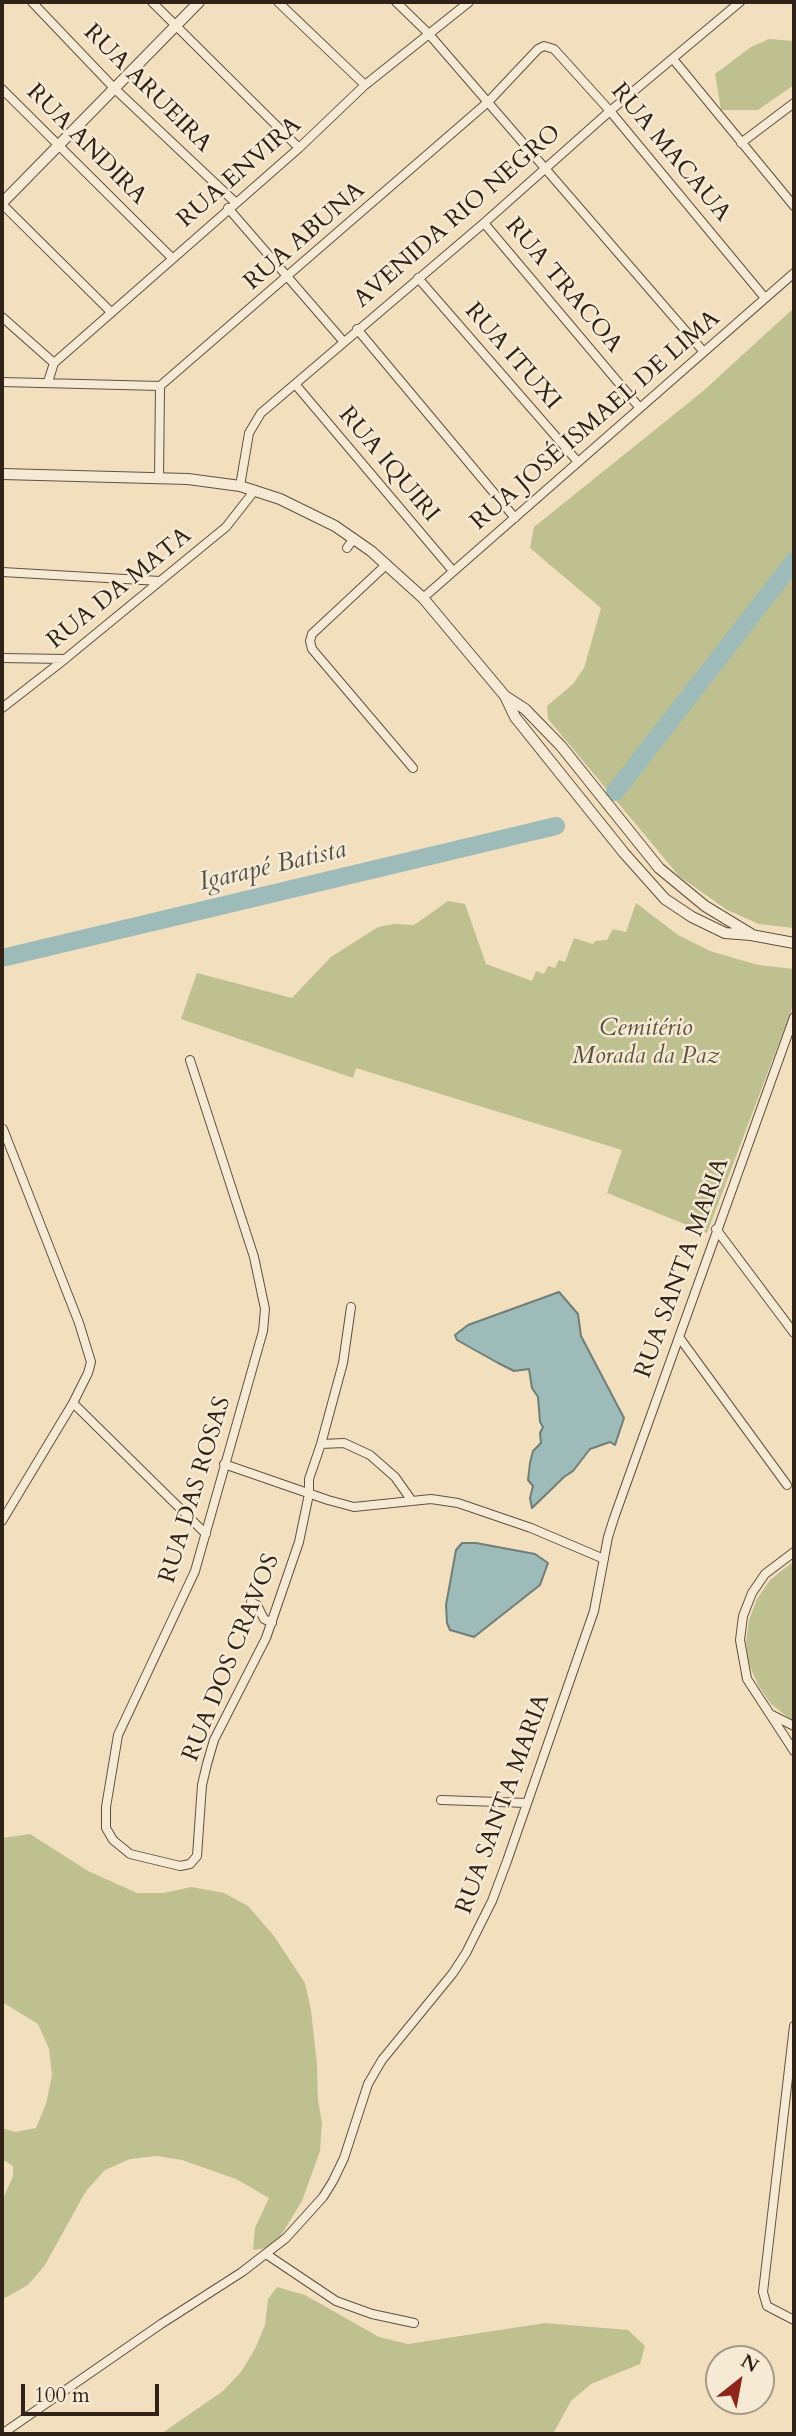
<!DOCTYPE html>
<html>
<head>
<meta charset="utf-8">
<style>
	body { margin:0 }
	#map { position:relative; width:796px; height:2436px; overflow:hidden; background:#f2dfbe; font-family:Cardo,serif }
	canvas { display:block }
	.frame { position:absolute; inset:0; border:4px solid #302217; pointer-events:none }
	.north { position:absolute; left:705px; top:2345px; width:70px; height:70px; box-sizing:border-box; background:#f7ead5; border:2px solid #a79a89; border-radius:50%; rotate:31deg; font-size:19px; font-weight:700; line-height:28px; text-align:center; color:#302217 }
	.north::after { content:''; display:block; margin:auto; width:24px; height:32px; background:#8f2418; clip-path:polygon(50% 0,100% 100%,50% 72%,0 100%) }
	.scale { position:absolute; left:21px; top:2384px; width:138px; height:32px; box-sizing:border-box; border:4px solid #302217; border-top:0; padding-left:9px; font-size:21px; line-height:24px; white-space:nowrap; color:#302217; -webkit-text-stroke:5px #f7ead5; paint-order:stroke }
</style>
</head>
<body>
<div id="map">
<canvas width="796" height="2436"></canvas>
<div class="frame"></div>
<div class="north">N</div>
<div class="scale">100 m</div>
</div>
<script>
const context = document.querySelector('canvas').getContext('2d');
context.lineJoin = 'round';
function fill(path, color) {
  context.fillStyle = color;
  context.fill(path, 'evenodd');
}
function poly(rows) {
  const path = new Path2D();
  for (const r of rows) {
    path.moveTo(r[0], r[1]);
    for (let i = 2; i < r.length; i += 2) path.lineTo(r[i], r[i + 1]);
  }
  return path;
}
function trace(path, color, width, dash) {
  context.strokeStyle = color;
  context.lineWidth = width;
  context.lineCap = dash ? 'butt' : 'round';
  context.setLineDash(dash || []);
  context.stroke(path);
}
function drawText(font, color, halo, rows, align = 'center') {
  context.font = font + ' Cardo,serif';
  context.lineWidth = 5;
  context.setLineDash([]);
  context.textBaseline = 'middle';
  context.strokeStyle = halo;
  context.fillStyle = color;
  for (const [text, x, y, turn = 0] of rows) {
    context.save();
    context.translate(x, y);
    context.rotate((+turn || 0) * Math.PI / 180);
    context.textAlign = isNaN(turn) ? turn : align;
    if (halo) context.strokeText(text, 0, 0);
    context.fillText(text, 0, 0);
    context.restore();
  }
}
const green = poly([
	[769,39,794,41,794,85,758,110,721,110,715,74,751,47],
	[794,308,794,928,759,924,727,910,679,876,548,719,547,706,573,684,584,668,601,608,530,548,534,527,702,392],
	[448,901,465,904,486,964,532,981,536,971,544,974,548,966,555,968,559,960,565,962,574,938,593,944,595,941,607,940,613,929,626,932,636,903,678,935,710,951,758,965,794,969,794,1003,707,1233,607,1193,622,1150,356,1068,353,1078,181,1019,197,973,292,998,331,957,378,927,394,924,414,925],
	[794,1561,794,1722,771,1704,758,1685,749,1664,746,1642,749,1620,757,1599,770,1580],
	[30,1834,88,1871,137,1893,164,1893,191,1887,224,1893,248,1906,274,1936,305,1983,311,2010,317,2065,318,2100,322,2123,320,2151,302,2201,274,2247,253,2250,255,2228,269,2198,236,2179,182,2160,157,2156,130,2159,105,2170,86,2191,45,2265,28,2285,5,2298,2,2295,2,2201,13,2176,13,2166,2,2159,2,2128,15,2132,36,2128,46,2104,52,2075,49,2049,38,2024,2,2002,2,1838],
	[277,2287,305,2295,379,2337,408,2344,545,2323,628,2330,645,2346,640,2364,591,2384,571,2401,553,2434,161,2434,223,2391,241,2372,255,2349,265,2325,268,2299]
]);
const water = poly([
	[559,1292,578,1314,581,1336,624,1418,615,1445,610,1442,590,1449,573,1471,564,1477,532,1508,530,1498,533,1486,528,1480,530,1463,533,1451,541,1443,540,1433,543,1427,540,1422,538,1397,532,1388,529,1369,514,1371,498,1363,457,1340,455,1335,468,1325,559,1292],
	[462,1543,476,1543,535,1554,548,1563,540,1585,474,1637,450,1630,447,1623,446,1605,456,1550,462,1543]
]);
const river = poly([
	[615,792,794,561],
	[2,958,556,826]
]);
const minor = poly([
	[32,2,115,89,236,203],
	[152,2,299,148],
	[278,2,365,85],
	[396,2,428,33,703,351],
	[673,59,794,206],
	[2,89,172,258],
	[741,143,794,103],
	[2,204,111,312],
	[228,208,343,341],
	[484,223,639,407],
	[418,278,578,462],
	[2,317,54,363],
	[357,329,515,518],
	[2,382,160,386],
	[48,382,54,363,299,148,365,85,469,2],
	[295,384,453,571],
	[159,478,160,386,488,102,538,49,544,46,554,49,610,111,765,298],
	[240,486,249,433,261,413,484,223,610,111,740,2],
	[347,548,354,538],
	[387,564,312,634,310,641,312,649,413,768],
	[2,572,160,581],
	[423,598,794,273],
	[2,658,65,659],
	[2,708,65,659,226,527,255,490],
	[190,1060,254,1257,265,1309,263,1331,195,1571,118,1735,106,1807,106,1828,113,1840,130,1854,180,1866,190,1864,197,1856,202,1785,207,1764,214,1740,266,1638,299,1542,309,1494,309,1479,321,1444,343,1363,351,1307],
	[716,1229,794,1333],
	[679,1337,787,1485],
	[73,1403,206,1534],
	[321,1444,344,1443,370,1455,395,1477,412,1501],
	[224,1464,328,1500,354,1507,431,1499,458,1503,531,1528,604,1559],
	[2,1521,73,1403,88,1373,91,1362,79,1323,3,1129],
	[794,1552,765,1574,752,1593,743,1616,740,1640,747,1679,794,1751],
	[251,1602,257,1605,264,1619,272,1623],
	[772,1715,794,1726],
	[441,1800,527,1803],
	[794,2026,763,2292,767,2306,794,2320],
	[266,2254,336,2301,372,2314,414,2323],
	[2,2434,161,2324,242,2272,286,2238,323,2197,333,2181,344,2158,368,2084,382,2060,453,1973,466,1953,492,1901,507,1861,594,1611,608,1537,614,1518,794,1017]
]);
const tertiary = poly([
	[2,203,199,2],
	[2,474,188,479,240,486,280,499,335,526,371,551,423,598,505,696,515,717,624,853,665,899,692,917,725,933,751,935,794,943],
	[505,696,525,709,561,746,659,868,705,906,751,934]
]);
const streetNames = [
	["RUA ARUEIRA",147,89,45],
	["RUA ANDIRA",86,145,45],
	["RUA MACAUA",670,153,50],
	["RUA ENVIRA",240,173,-41],
	["AVENIDA RIO NEGRO",458,217,-41],
	["RUA ABUNA",305,237,-41],
	["RUA TRACOA",563,286,50],
	["RUA ITUXI",512,357,49],
	["RUA JOSÉ ISMAEL DE LIMA",596,421,-41],
	["RUA IQUIRI",388,465,50],
	["RUA DA MATA",120,589,-39],
	["RUA SANTA MARIA",683,1268,-70],
	["RUA DAS ROSAS",196,1490,-73],
	["RUA DOS CRAVOS",232,1658,-68],
	["RUA SANTA MARIA",504,1804,-70]
];
const parkNames = [
	["Cemitério",646,1029],
	["Morada da Paz",646,1057]
];
const waterNames = [
	["Igarapé Batista",273,867,-13]
];
fill(green, '#bec18f');
fill(water, '#9dbbb9');
trace(water, '#717e78', 2);
trace(river, '#9dbbb9', 18);
trace(minor, '#605141', 10);
trace(tertiary, '#605141', 12);
trace(minor, '#f7ead5', 8);
trace(tertiary, '#f7ead5', 10);
drawText('24px', '#302217', '#f7ead5', streetNames);
drawText('italic 24px', '#5b523b', '#f7ead5', parkNames);
drawText('italic 26px', '#515048', '#f7ead5', waterNames);
</script>
</body>
</html>
